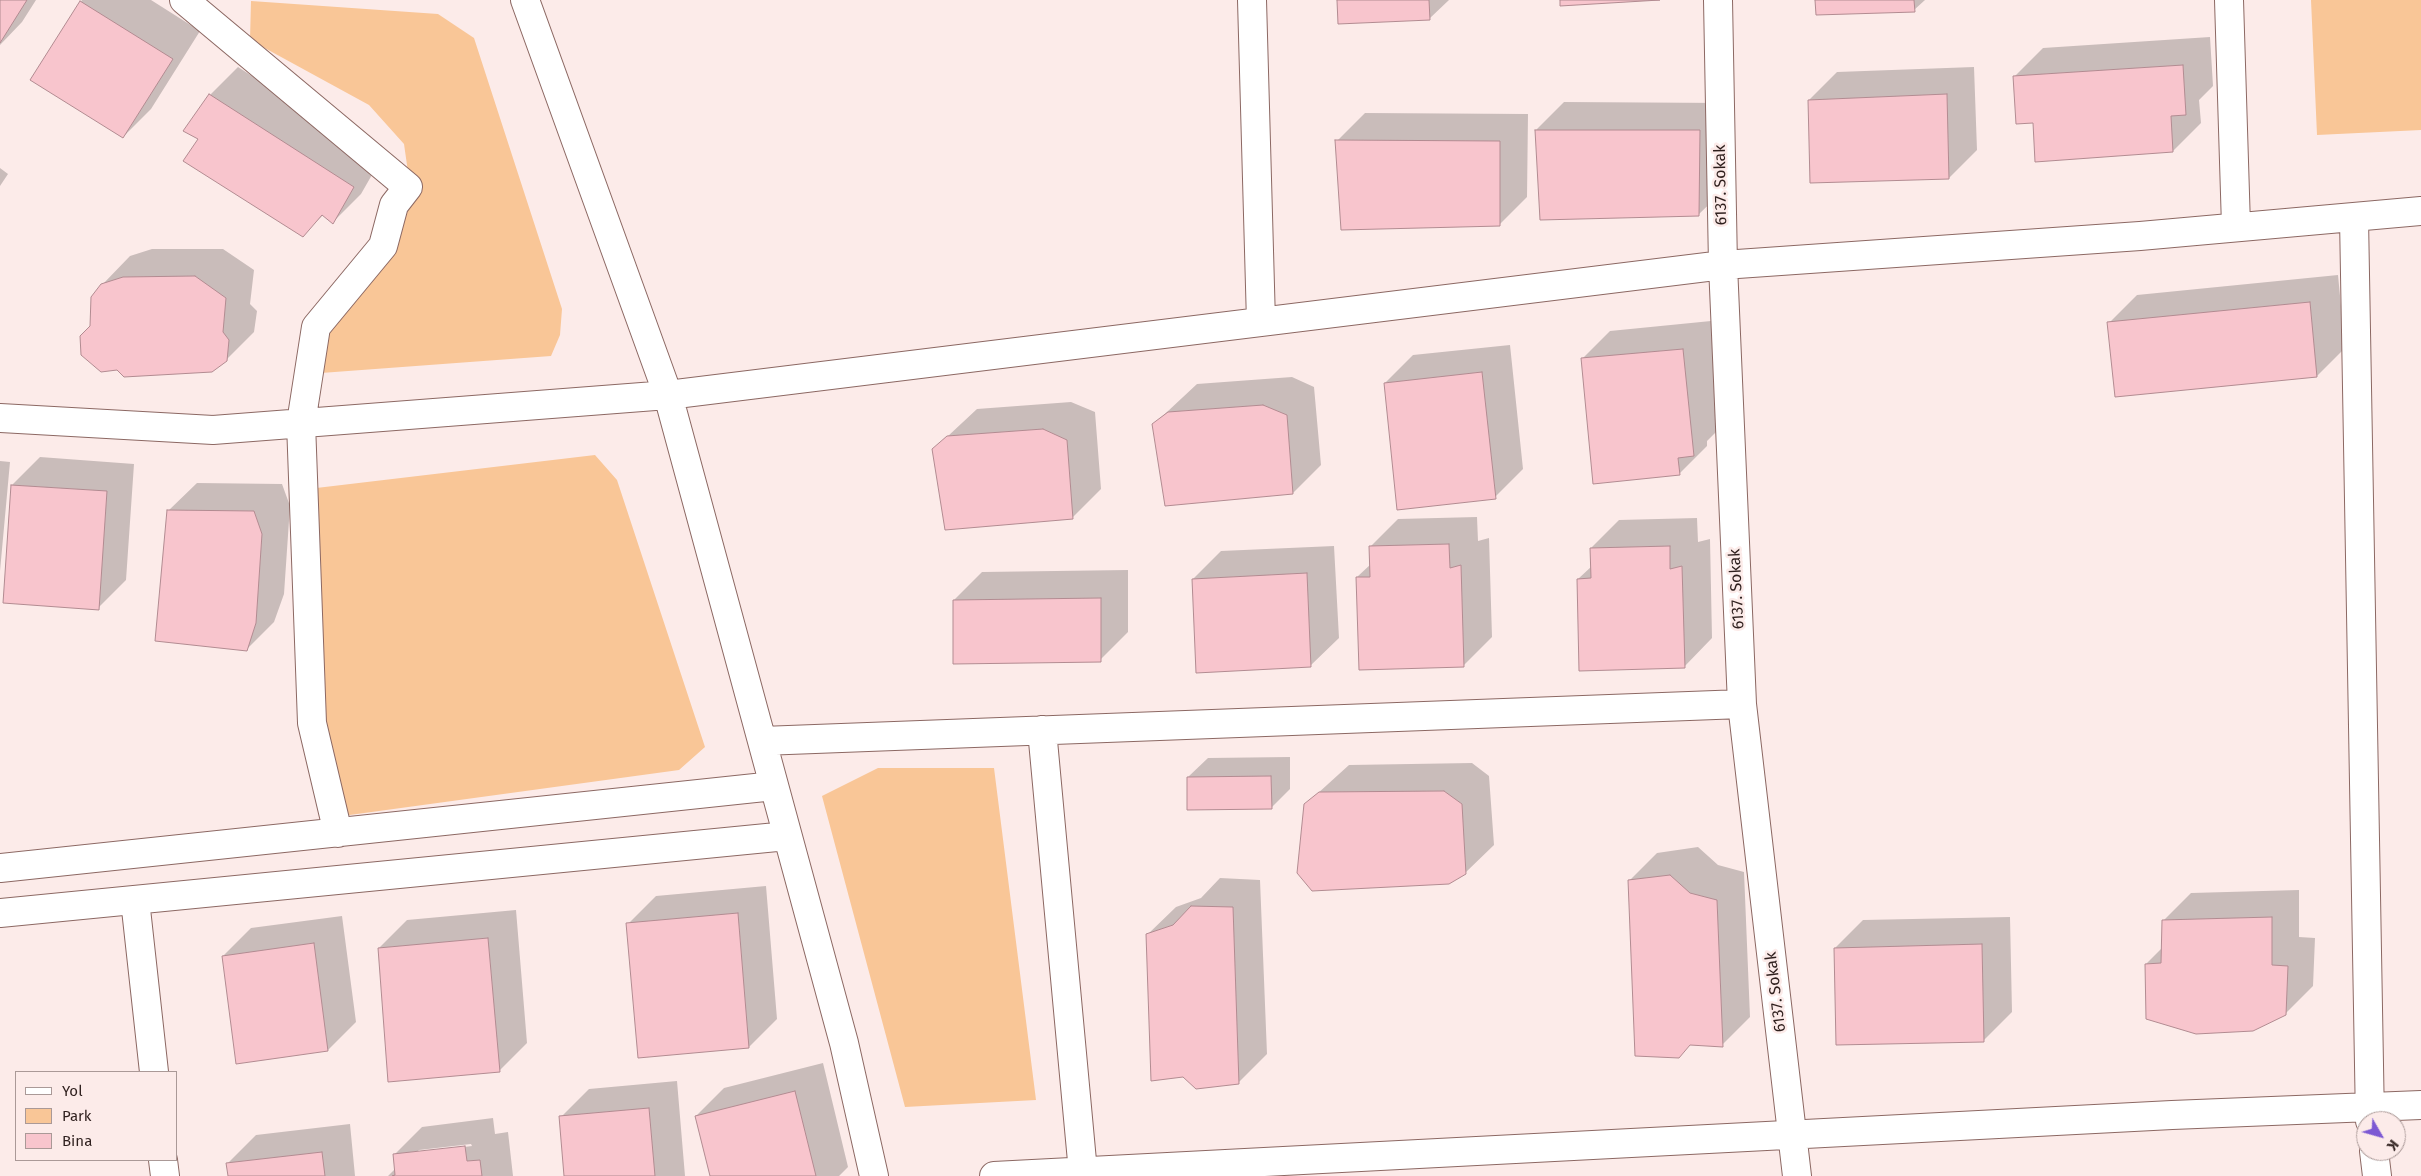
<!DOCTYPE html>
<html>
<head>
<meta charset="utf-8">
<style>
	body { margin:0 }
	#map { position:relative; width:2421px; height:1176px; overflow:hidden; background:#fcebe9; font-family:"Fira Sans",sans-serif }
	canvas { display:block }
	.legend { position:absolute; left:15px; top:1071px; width:162px; height:90px; box-sizing:border-box; background:#fcebe9; border:1px solid #aa9997; margin:0; padding:6px 9px; list-style:none; font-size:15px; color:#2e1f1d }
	.legend li { display:flex; align-items:center; gap:10px; height:25px }
	.legend b { width:25px; border:1px solid #aa9997 }
	.north { position:absolute; left:2356px; top:1111px; width:50px; height:50px; box-sizing:border-box; background:#fcebe9; border:1px solid #aa9997; border-radius:50%; rotate:128deg; font-size:14px; font-weight:700; line-height:20px; text-align:center; color:#2e1f1d }
	.north::after { content:''; display:block; margin:auto; width:18px; height:22px; background:#7c59d3; clip-path:polygon(50% 0,100% 100%,50% 72%,0 100%) }
</style>
</head>
<body>
<div id="map">
<canvas width="2421" height="1176"></canvas>
<ul class="legend">
<li><b style="height:6px;background:#fff"></b>Yol</li>
<li><b style="height:14px;background:#f9c697"></b>Park</li>
<li><b style="height:14px;background:#f8c5cd"></b>Bina</li>
</ul>
<div class="north">K</div>
</div>
<script>
const context = document.querySelector('canvas').getContext('2d');
context.lineJoin = 'round';
function fill(path, color) {
  context.fillStyle = color;
  context.fill(path, 'evenodd');
}
function poly(rows) {
  const path = new Path2D();
  for (const r of rows) {
    path.moveTo(r[0], r[1]);
    for (let i = 2; i < r.length; i += 2) path.lineTo(r[i], r[i + 1]);
  }
  return path;
}
function trace(path, color, width, dash) {
  context.strokeStyle = color;
  context.lineWidth = width;
  context.lineCap = dash ? 'butt' : 'round';
  context.setLineDash(dash || []);
  context.stroke(path);
}
function drawText(font, color, halo, rows, align = 'center') {
  context.font = font + ' "Fira Sans",sans-serif';
  context.lineWidth = 5;
  context.setLineDash([]);
  context.textBaseline = 'middle';
  context.strokeStyle = halo;
  context.fillStyle = color;
  for (const [text, x, y, turn = 0] of rows) {
    context.save();
    context.translate(x, y);
    context.rotate((+turn || 0) * Math.PI / 180);
    context.textAlign = isNaN(turn) ? turn : align;
    if (halo) context.strokeText(text, 0, 0);
    context.fillText(text, 0, 0);
    context.restore();
  }
}
const green = poly([
	[2311,0,2421,0,2421,130,2317,135],
	[251,1,438,14,474,38,562,309,560,335,551,356,294,375,411,193,404,144,369,105,250,40],
	[595,455,617,480,705,747,679,770,335,817,291,491],
	[878,768,994,768,1036,1100,905,1107,822,796]
]);
const shadow = poly([
	[0,0,36,0,22,22,0,45],
	[82,0,151,0,200,31,151,109,123,137,32,79],
	[1338,0,1449,0,1429,19],
	[1816,0,1925,0,1914,10],
	[2210,37,2213,86,2199,100,2201,123,2173,151,2034,121,2015,76,2043,48],
	[238,67,381,159,361,194,333,222,324,214,303,235,200,139,210,95],
	[1974,67,1977,150,1949,178,1809,100,1837,72],
	[1564,102,1727,103,1727,187,1698,215,1536,130],
	[1365,113,1528,114,1527,197,1499,225,1337,141],
	[0,168,8,174,0,186],
	[152,249,223,249,254,270,250,304,257,311,254,332,226,360,91,327,102,285,130,256],
	[2338,275,2345,348,2317,376,2109,323,2137,295],
	[1711,321,1721,427,1707,441,1707,446,1679,474,1582,359,1610,331],
	[1510,345,1523,469,1495,497,1385,383,1413,355],
	[1292,377,1314,387,1321,465,1293,493,1153,425,1197,384],
	[1071,402,1095,412,1101,489,1073,517,933,450,977,409],
	[40,457,134,464,126,580,98,608,12,485],
	[0,461,10,462,0,571],
	[197,483,282,484,290,506,284,594,274,622,246,650,168,511],
	[1477,517,1478,541,1489,538,1492,637,1464,665,1357,577,1371,564,1370,547,1398,519],
	[1697,518,1698,542,1710,539,1712,638,1684,667,1578,579,1592,566,1591,548,1619,520],
	[1334,546,1339,638,1310,666,1193,579,1221,551],
	[1128,570,1128,632,1100,660,954,600,982,572],
	[1290,757,1290,789,1271,808,1188,777,1208,758],
	[1472,763,1489,776,1494,845,1465,873,1306,804,1349,765],
	[1698,847,1718,865,1744,872,1750,1017,1722,1045,1691,1044,1629,881,1657,853],
	[1220,878,1260,880,1267,1054,1239,1082,1147,935,1176,907,1201,898],
	[766,886,777,1019,749,1047,628,924,656,896],
	[2299,890,2299,937,2315,938,2313,986,2285,1014,2146,964,2163,947,2163,921,2191,893],
	[516,910,527,1043,499,1071,379,948,407,920],
	[342,916,356,1022,328,1050,223,956,251,928],
	[2010,917,2012,1012,1984,1040,1835,948,1863,920],
	[823,1063,848,1167,839,1176,711,1176,696,1116,724,1088],
	[677,1081,685,1176,565,1176,561,1117,589,1089],
	[493,1118,495,1134,508,1132,513,1176,388,1176,396,1168,394,1155,422,1127],
	[471,1144,472,1146,416,1153,419,1150],
	[350,1124,355,1176,229,1176,228,1163,256,1135]
]);
const building = poly([
	[0,0,27,0,0,43,0,0],
	[1337,0,1429,0,1430,20,1338,24,1337,0],
	[1560,0,1660,0,1560,6,1560,0],
	[1815,0,1914,0,1915,12,1816,15,1815,0],
	[80,1,173,59,123,138,30,80,80,1],
	[2183,65,2186,115,2171,116,2173,152,2035,162,2033,123,2016,124,2013,76,2183,65],
	[209,94,354,187,333,224,322,215,303,237,183,161,198,139,183,131,209,94],
	[1947,94,1949,179,1810,183,1808,100,1947,94],
	[1535,130,1700,130,1699,216,1540,220,1535,130],
	[1335,140,1500,141,1500,226,1341,230,1335,140],
	[195,276,226,298,223,332,229,340,227,361,212,372,124,377,117,370,101,372,81,355,80,336,90,326,91,297,101,284,123,277,195,276],
	[2310,302,2317,377,2115,397,2107,322,2310,302],
	[1683,349,1694,456,1678,458,1680,475,1593,484,1581,358,1683,349],
	[1482,372,1496,499,1397,510,1384,383,1482,372],
	[1263,405,1287,415,1293,494,1165,506,1152,424,1168,412,1263,405],
	[1043,429,1067,440,1073,519,945,530,932,449,947,436,1043,429],
	[11,485,107,491,99,610,3,603,11,485],
	[167,510,254,511,262,534,256,623,247,651,155,641,167,510],
	[1449,544,1450,568,1461,565,1464,667,1359,670,1356,577,1370,577,1369,546,1449,544],
	[1670,546,1670,569,1682,566,1685,668,1579,671,1577,579,1591,578,1590,548,1670,546],
	[1307,573,1311,667,1196,673,1192,579,1307,573],
	[1101,598,1101,662,953,664,953,600,1101,598],
	[1271,776,1272,809,1187,810,1187,777,1271,776],
	[1444,791,1462,804,1466,874,1449,884,1312,891,1297,873,1304,804,1319,792,1444,791],
	[1670,875,1690,893,1717,900,1723,1047,1690,1045,1679,1058,1635,1056,1628,880,1670,875],
	[1191,906,1233,907,1239,1084,1196,1089,1183,1077,1151,1081,1146,934,1173,925,1191,906],
	[738,913,749,1048,638,1058,626,923,738,913],
	[2272,917,2272,965,2288,966,2286,1015,2253,1031,2196,1034,2146,1019,2145,964,2161,963,2162,920,2272,917],
	[488,938,500,1072,388,1082,378,948,488,938],
	[314,943,328,1051,236,1064,222,956,314,943],
	[1982,944,1984,1042,1836,1045,1834,948,1982,944],
	[795,1091,816,1176,710,1176,695,1116,795,1091],
	[649,1108,655,1176,564,1176,559,1116,649,1108],
	[465,1146,467,1161,480,1160,482,1176,392,1176,395,1175,393,1154,465,1146],
	[322,1152,325,1176,228,1176,226,1163,322,1152]
]);
const minor = poly([
	[184,0,408,187,394,205,383,246,316,327,301,423,312,723,338,833],
	[525,0,668,395,844,1043,874,1176],
	[1252,0,1261,322],
	[1718,0,1723,265,1742,704,1797,1176],
	[2229,0,2236,226],
	[2354,218,2370,1121],
	[0,418,213,430,668,395,1723,265,2140,236,2421,211],
	[1042,730,1083,1172],
	[762,741,1742,704],
	[0,868,774,786],
	[135,900,154,1072],
	[0,913,787,836],
	[2374,1151,2377,1176],
	[163,1160,165,1176],
	[994,1176,2172,1115,2421,1105]
]);
const streetNames = [
	["6137. Sokak",1721,185,-91],
	["6137. Sokak",1737,589,-93],
	["6137. Sokak",1776,992,-97]
];
fill(green, '#f9c697');
fill(shadow, '#0003');
fill(building, '#f8c5cd');
trace(building, '#b28b91', 1);
trace(minor, '#8c6863', 30);
trace(minor, '#fff', 28);
drawText('16px', '#2e1f1d', '#fcebe9', streetNames);
</script>
</body>
</html>
